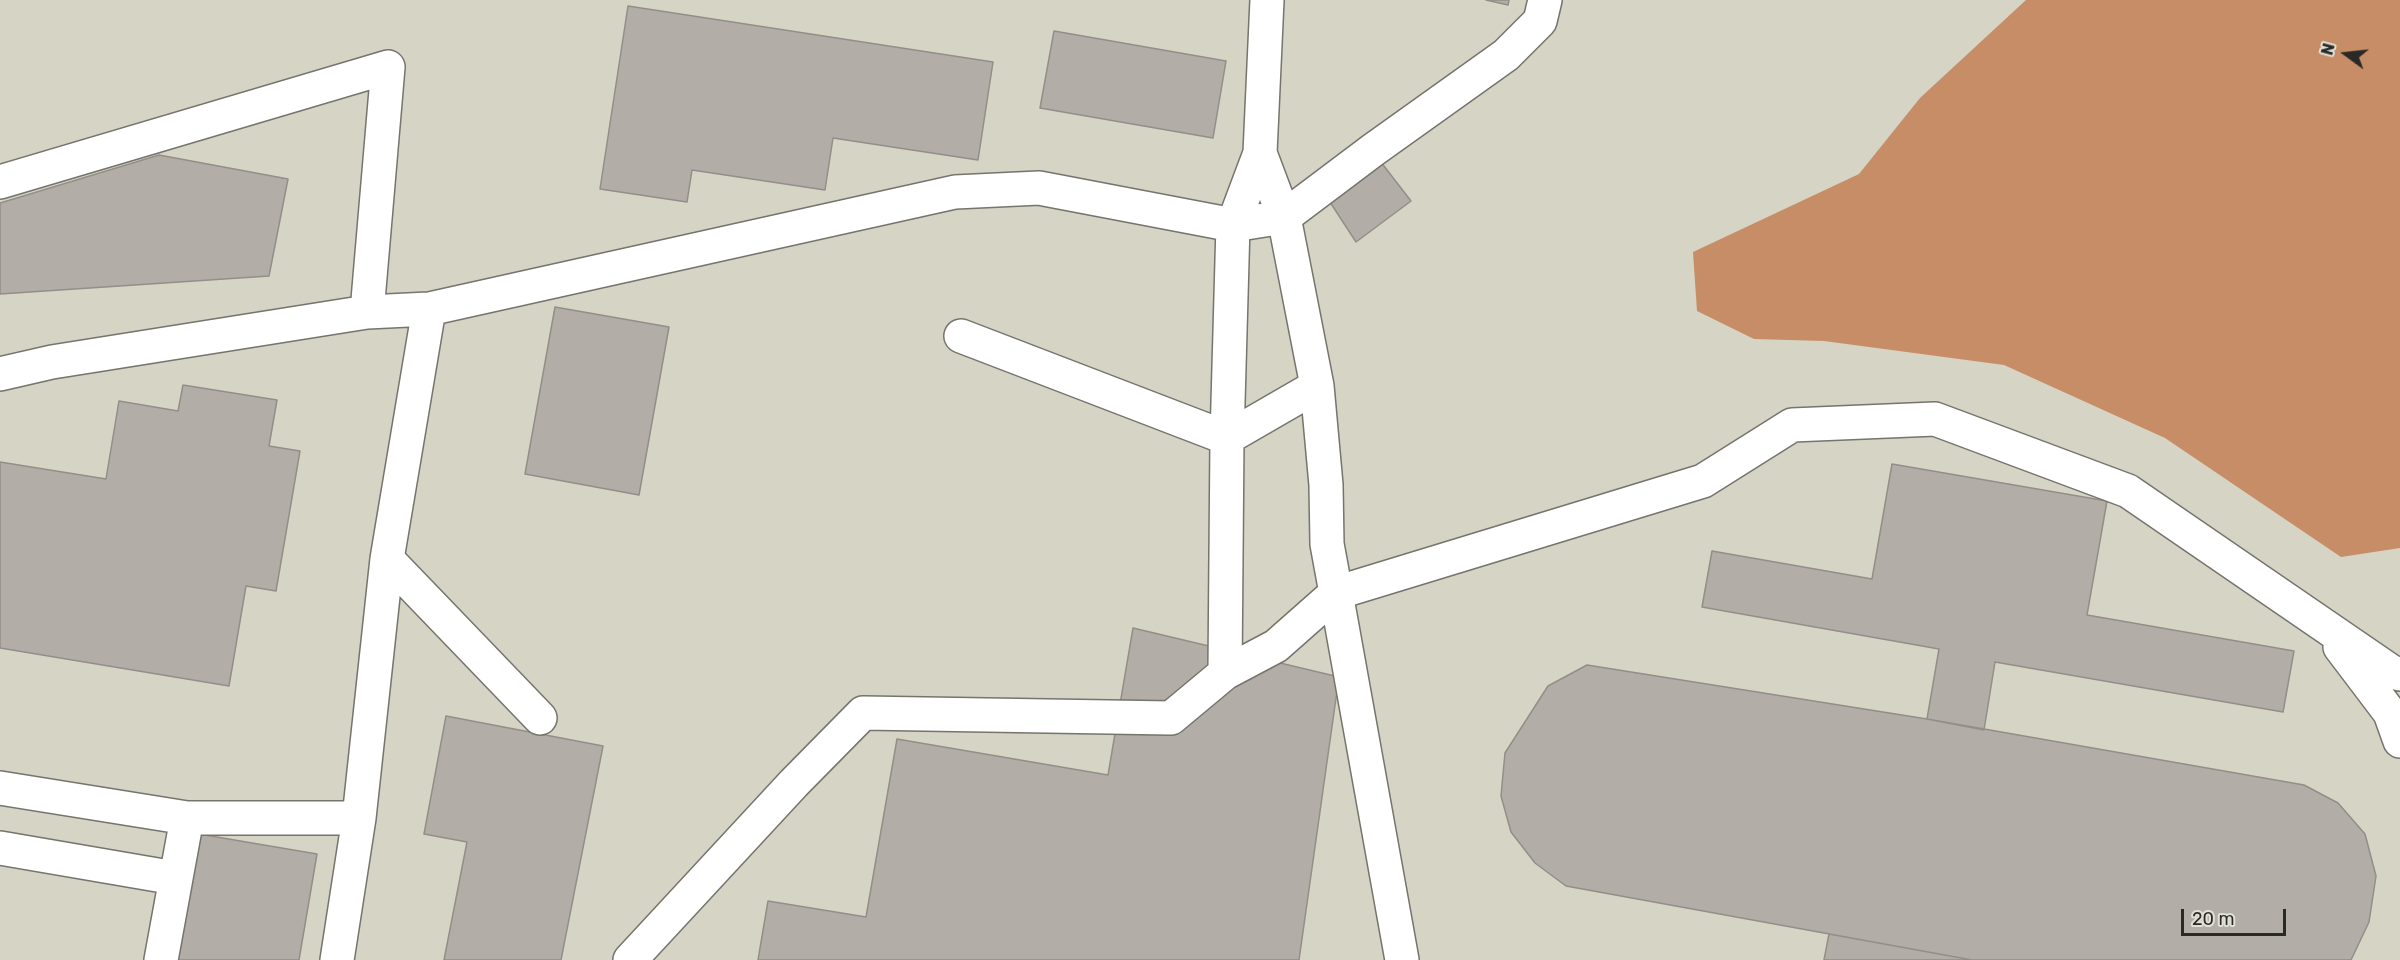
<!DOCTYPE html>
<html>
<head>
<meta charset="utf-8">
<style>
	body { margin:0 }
	#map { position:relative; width:2400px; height:960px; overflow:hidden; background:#e1e0d8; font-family:Rubik,sans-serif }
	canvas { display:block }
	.north { position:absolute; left:2316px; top:24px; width:60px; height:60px; -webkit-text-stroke:4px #e1e0d8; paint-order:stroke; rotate:285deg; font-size:16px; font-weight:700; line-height:24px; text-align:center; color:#292926 }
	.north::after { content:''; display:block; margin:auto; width:21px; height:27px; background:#292926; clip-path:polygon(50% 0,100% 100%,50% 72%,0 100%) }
	.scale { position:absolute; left:2181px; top:909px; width:105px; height:27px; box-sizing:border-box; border:3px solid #292926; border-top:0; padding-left:8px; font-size:18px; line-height:21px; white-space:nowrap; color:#292926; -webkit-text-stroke:4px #e1e0d8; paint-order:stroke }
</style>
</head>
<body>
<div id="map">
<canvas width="2400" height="960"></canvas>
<div class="north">N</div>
<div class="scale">20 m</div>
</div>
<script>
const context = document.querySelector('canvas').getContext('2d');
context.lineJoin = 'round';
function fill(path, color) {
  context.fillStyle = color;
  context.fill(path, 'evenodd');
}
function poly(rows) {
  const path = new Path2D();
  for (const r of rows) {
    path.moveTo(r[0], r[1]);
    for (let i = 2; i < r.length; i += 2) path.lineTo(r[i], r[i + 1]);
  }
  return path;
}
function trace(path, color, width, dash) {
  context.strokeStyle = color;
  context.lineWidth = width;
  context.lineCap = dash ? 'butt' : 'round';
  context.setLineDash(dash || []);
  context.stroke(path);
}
const built = poly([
	[0,0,2400,0,2400,960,0,960]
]);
const forest = poly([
	[2026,0,2400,0,2400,548,2341,557,2165,438,2004,365,1824,341,1754,339,1697,311,1693,252,1859,174,1920,98]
]);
const building = poly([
	[1486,0,1509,0,1508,5,1486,0],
	[628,6,993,62,978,160,833,138,825,190,692,170,687,202,600,189,628,6],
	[1054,31,1226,61,1213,138,1040,108,1054,31],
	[159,155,288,179,269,276,0,294,0,203,159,155],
	[1377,157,1411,201,1356,242,1328,199,1377,157],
	[555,307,669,327,639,495,525,474,555,307],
	[183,385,277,400,269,446,300,451,276,591,246,586,229,686,0,648,0,462,106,479,119,401,178,411,183,385],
	[1892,464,2107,501,2087,615,2294,651,2283,712,1995,662,1984,730,1927,719,1939,649,1702,607,1712,551,1872,579,1892,464],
	[1133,628,1339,677,1299,960,758,960,768,901,866,917,897,739,1108,775,1133,628],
	[1587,665,1927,719,2304,785,2338,803,2365,834,2376,876,2369,922,2351,960,1972,960,1566,886,1535,863,1511,832,1501,796,1505,753,1548,686,1587,665],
	[446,716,603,746,561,960,444,960,467,842,424,834,446,716],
	[199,834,317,854,299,960,178,960,199,834],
	[1829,934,1972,960,1824,960,1829,934]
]);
const minor = poly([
	[1260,153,1284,217,1233,225,1260,153,1267,0],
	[0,182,388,67,367,312],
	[961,336,1227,438,1317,386],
	[0,374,52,362,367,312,429,309],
	[387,559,540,718],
	[2340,647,2390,713,2400,741],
	[1225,673,1276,646,1336,593,1327,544,1326,485,1317,386,1284,217,1373,150,1506,55,1540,21,1545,0],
	[0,788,187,818],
	[0,848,175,878],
	[161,960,187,818,359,818],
	[337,960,359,818,387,559,429,309,955,192,1039,188,1233,225,1227,438,1225,673,1171,718,863,713,794,783,630,960],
	[1402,960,1336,593,1703,481,1792,425,1935,419,2128,491,2392,672,2400,674]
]);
fill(built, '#d5d4c5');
fill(forest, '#c78d66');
fill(building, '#b2aea7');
trace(building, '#938e88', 1.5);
trace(minor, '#75746d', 36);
trace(minor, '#fff', 33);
</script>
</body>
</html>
